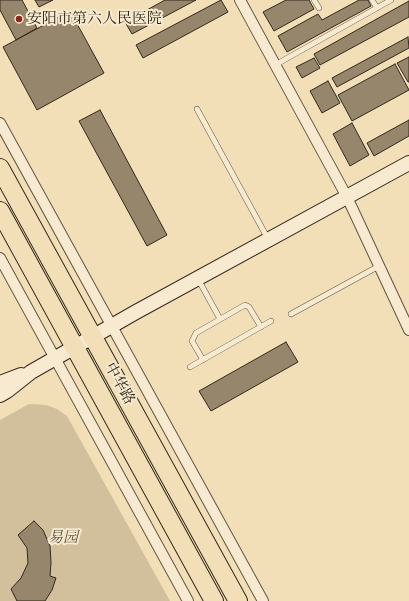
<!DOCTYPE html>
<html>
<head>
<meta charset="utf-8">
<style>
	body { margin:0 }
	canvas { display:block; background:#f2dfb8 }
</style>
</head>
<body>
<canvas width="409" height="601"></canvas>
<script>
const context = document.querySelector('canvas').getContext('2d');
context.lineJoin = 'round';
function fill(path, color) {
  context.fillStyle = color;
  context.fill(path, 'evenodd');
}
function poly(rows) {
  const path = new Path2D();
  for (const r of rows) {
    path.moveTo(r[0], r[1]);
    for (let i = 2; i < r.length; i += 2) path.lineTo(r[i], r[i + 1]);
  }
  return path;
}
function trace(path, color, width, dash) {
  context.strokeStyle = color;
  context.lineWidth = width;
  context.lineCap = dash ? 'butt' : 'round';
  context.setLineDash(dash || []);
  context.stroke(path);
}
function drawText(font, color, halo, rows, align = 'center') {
  context.font = font + ' Alegreya,"Noto Serif SC",serif';
  context.lineWidth = 4;
  context.setLineDash([]);
  context.textBaseline = 'middle';
  context.strokeStyle = halo;
  context.fillStyle = color;
  for (const [text, x, y, turn = 0] of rows) {
    context.save();
    context.translate(x, y);
    context.rotate((+turn || 0) * Math.PI / 180);
    context.textAlign = isNaN(turn) ? turn : align;
    if (halo) context.strokeText(text, 0, 0);
    context.fillText(text, 0, 0);
    context.restore();
  }
}
const green = poly([
	[29,404,46,405,57,409,67,416,170,601,0,601,0,420]
]);
const building = poly([
	[0,0,22,0,37,28,16,40,0,10,0,0],
	[35,0,53,0,39,7,35,0],
	[165,0,196,0,132,34,125,22,165,0],
	[221,0,228,12,143,58,136,45,221,0],
	[286,0,309,0,314,9,274,31,263,12,286,0],
	[359,0,368,0,371,6,287,52,278,36,318,14,322,20,359,0],
	[409,1,409,17,320,65,314,54,409,1],
	[70,11,104,73,37,110,3,47,70,11],
	[408,37,409,48,337,87,332,78,408,37],
	[409,57,409,82,408,82,397,63,409,57],
	[314,58,320,68,302,78,296,67,314,58],
	[395,64,409,90,352,121,338,95,395,64],
	[328,81,340,103,322,113,310,91,328,81],
	[100,110,167,235,147,246,79,121,100,110],
	[409,120,409,136,374,156,367,143,409,120],
	[352,123,369,155,350,166,333,134,352,123],
	[286,342,298,362,211,411,199,391,286,342],
	[34,521,43,530,50,546,51,563,50,576,56,578,52,590,45,601,17,601,11,589,21,578,28,563,27,548,18,535,34,521]
]);
const lane = poly([
	[314,0,319,8],
	[372,0,377,8],
	[275,65,391,0],
	[197,109,268,239],
	[198,279,220,319],
	[291,314,379,266],
	[203,360,192,341,196,333,245,305,249,307,261,327],
	[190,367,271,321]
]);
const street = poly([
	[240,0,347,197,409,330],
	[0,123,263,601],
	[0,258,188,601]
]);
const secondary = poly([
	[0,383,21,375],
	[0,395,7,391,31,372,136,312,409,163]
]);
const highway = poly([
	[0,168,238,601],
	[0,211,214,601]
]);
const markers = [
	[19,19,4,"#8f2418"]
];
const poiNames = [
	["安阳市第六人民医院",27,19]
];
const streetNames = [
	["中华路",119,384,61]
];
const parkNames = [
	["易园",63,538]
];
fill(green, '#d2c09d');
fill(building, '#96876c');
trace(building, '#33281a', 1);
trace(lane, '#635642', 6);
trace(street, '#635642', 12);
trace(secondary, '#33281a', 16);
trace(highway, '#33281a', 20);
trace(lane, '#f7ead1', 5);
trace(street, '#f7ead1', 10);
trace(secondary, '#f7ead1', 14);
trace(highway, '#f2dfb8', 18);
for (const [x, y, r, color] of markers) {
  const dot = new Path2D();
  dot.arc(x, y, r, 0, 2 * Math.PI);
  context.fillStyle = color;
  context.fill(dot);
  trace(dot, '#f7ead1', 1.5);
}
drawText('15px', '#33281a', '#f7ead1', poiNames, 'left');
drawText('15px', '#33281a', '#f7ead1', streetNames);
drawText('italic 15px', '#5b4e3b', '#f7ead1', parkNames);
</script>
</body>
</html>
